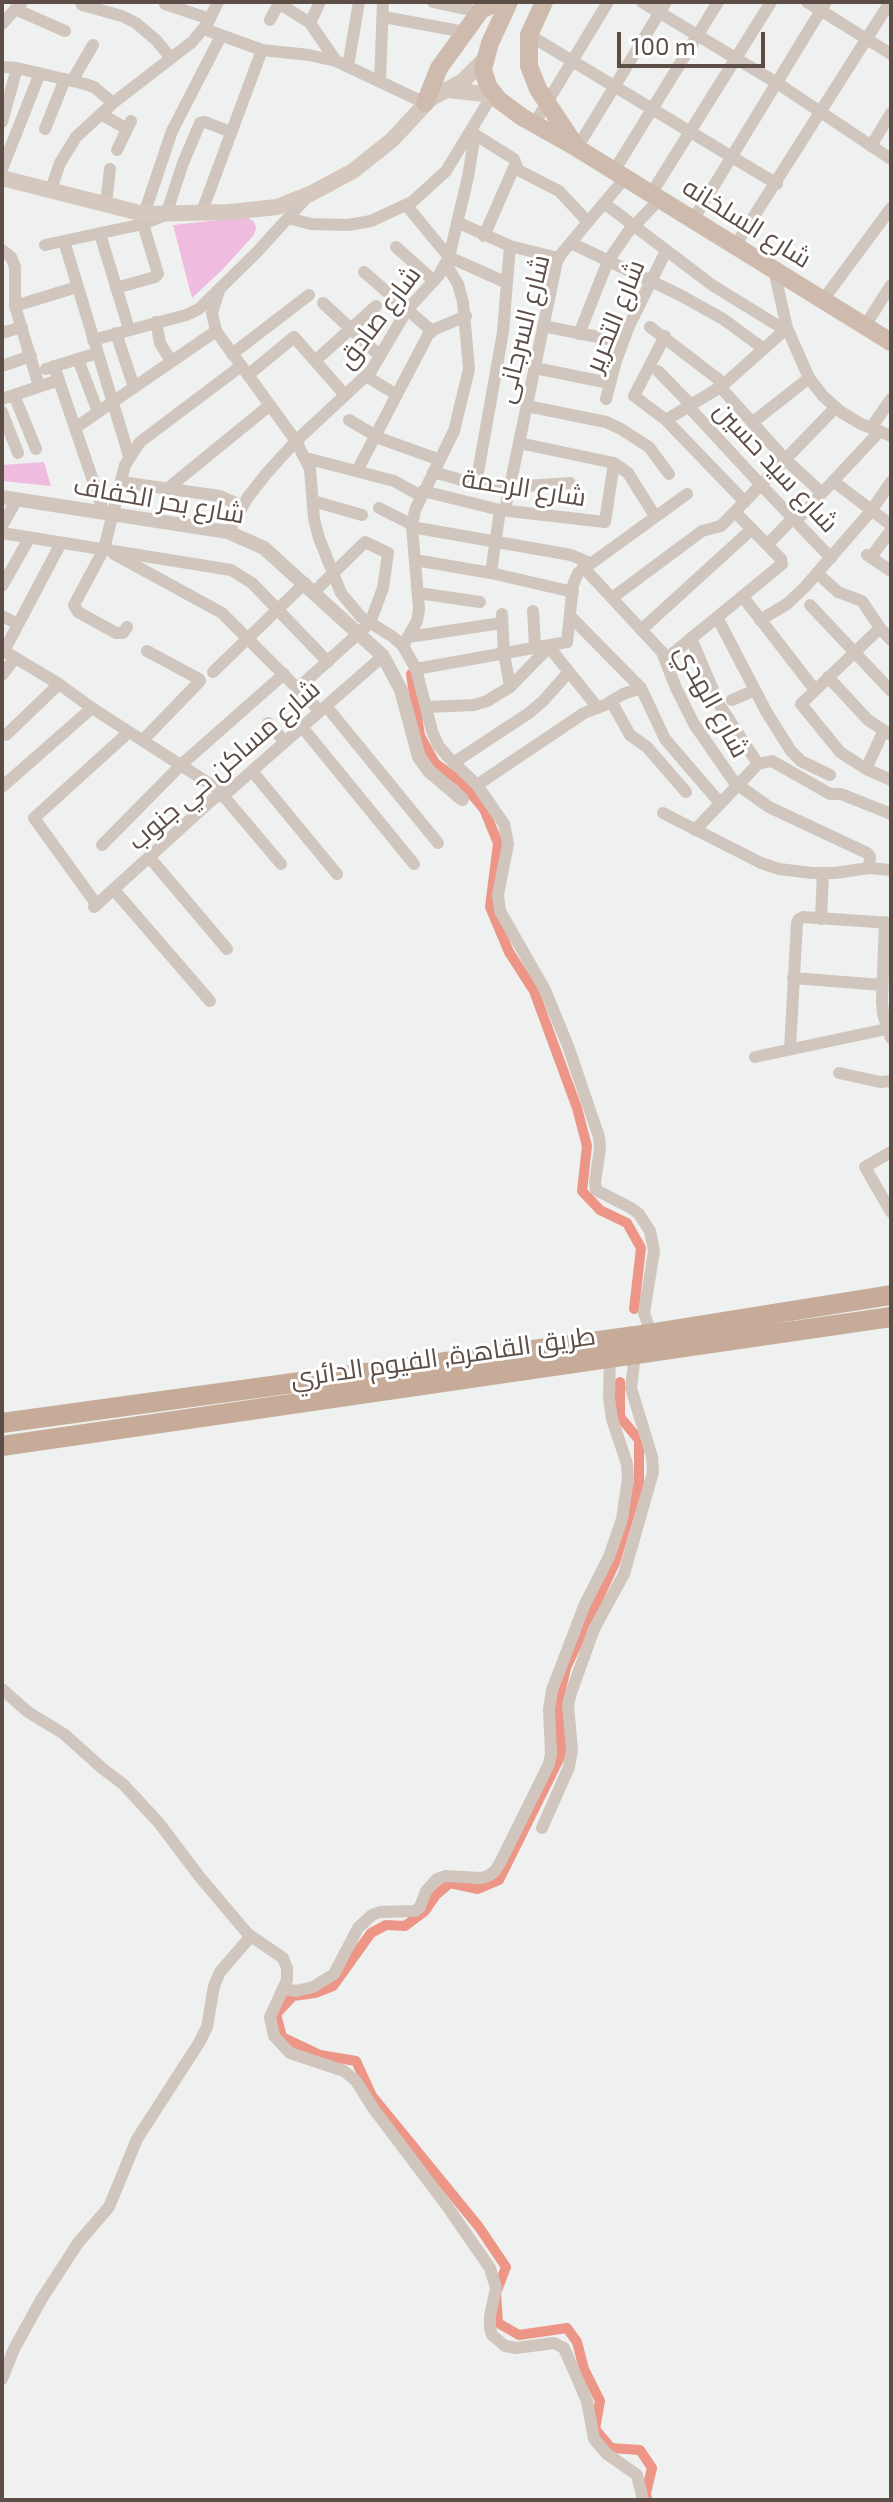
<!DOCTYPE html>
<html>
<head>
<meta charset="utf-8">
<style>
	body { margin:0 }
	#map { position:relative; width:893px; height:2502px; overflow:hidden; background:#eef1f0; font-family:"Exo 2",sans-serif }
	canvas { display:block }
	.frame { position:absolute; inset:0; border:4px solid #5c4e46; pointer-events:none }
	.scale { position:absolute; left:617px; top:32px; width:148px; height:36px; box-sizing:border-box; border:4px solid #5c4e46; border-top:0; padding-left:10px; font-size:24px; line-height:28px; white-space:nowrap; color:#5c4e46; -webkit-text-stroke:6px #fff; paint-order:stroke }
</style>
</head>
<body>
<div id="map">
<canvas width="893" height="2502"></canvas>
<div class="frame"></div>
<div class="scale">100 m</div>
</div>
<script>
const context = document.querySelector('canvas').getContext('2d');
context.lineJoin = 'round';
function fill(path, color) {
  context.fillStyle = color;
  context.fill(path, 'evenodd');
}
function poly(rows) {
  const path = new Path2D();
  for (const r of rows) {
    path.moveTo(r[0], r[1]);
    for (let i = 2; i < r.length; i += 2) path.lineTo(r[i], r[i + 1]);
  }
  return path;
}
function trace(path, color, width, dash) {
  context.strokeStyle = color;
  context.lineWidth = width;
  context.lineCap = dash ? 'butt' : 'round';
  context.setLineDash(dash || []);
  context.stroke(path);
}
function drawText(font, color, halo, rows, align = 'center') {
  context.font = font + ' "Exo 2",Cairo,sans-serif';
  context.lineWidth = 6;
  context.setLineDash([]);
  context.textBaseline = 'middle';
  context.strokeStyle = halo;
  context.fillStyle = color;
  for (const [text, x, y, turn = 0] of rows) {
    context.save();
    context.translate(x, y);
    context.rotate((+turn || 0) * Math.PI / 180);
    context.textAlign = isNaN(turn) ? turn : align;
    if (halo) context.strokeText(text, 0, 0);
    context.fillText(text, 0, 0);
    context.restore();
  }
}
const green = poly([
	[247,217,254,222,256,227,254,235,221,271,192,298,173,225],
	[44,462,51,486,2,481,2,465]
]);
const canal = poly([
	[411,674,420,736,435,763,461,782,484,809,498,843,490,907,509,952,534,991,577,1108,587,1146,582,1191,600,1210,627,1223,641,1248,634,1309],
	[620,1382,620,1417,639,1440,639,1483,615,1563,566,1668,558,1702,562,1753,499,1880,478,1889,450,1883,436,1895,425,1911,405,1926,386,1925,371,1933,333,1986,315,1993,293,1996,276,2014,282,2037,320,2055,356,2061,372,2096,479,2227,506,2267,496,2293,498,2323,519,2335,567,2328,577,2342,584,2369,600,2401,595,2429,611,2448,640,2450,652,2468,646,2493,647,2500]
]);
const minor = poly([
	[81,2,82,5,122,16,136,23,156,40,171,58],
	[277,2,310,23,336,61],
	[433,2,479,12],
	[642,2,777,83,891,159],
	[807,2,891,54],
	[165,4,210,19],
	[15,9,65,31],
	[384,17,465,32],
	[270,20,279,3],
	[310,23,320,2],
	[2,24,22,2],
	[204,29,262,50,309,55,336,61,425,103],
	[529,35,777,184],
	[348,66,359,2],
	[2,67,17,68,85,84,94,87,113,103],
	[72,81,93,45],
	[380,81,383,2],
	[101,114,127,129],
	[2,122,17,68],
	[534,124,608,2],
	[45,129,65,79],
	[471,132,514,159,518,170,559,191,588,222],
	[871,146,891,113],
	[577,148,666,2],
	[117,150,131,121],
	[2,169,40,73],
	[614,171,718,2],
	[51,189,60,163,76,137,113,103,192,42,207,24,218,2],
	[651,194,771,2],
	[604,203,712,285,785,330],
	[106,204,110,169],
	[406,205,449,257,507,283],
	[144,214,172,131,221,36],
	[201,214,262,50],
	[288,218,311,224,348,225,371,221,412,202,446,171,488,102,496,97],
	[693,220,826,2],
	[457,222,510,246,558,258],
	[100,234,129,329],
	[484,236,515,165],
	[64,241,129,456],
	[571,243,680,295,723,319,764,349],
	[45,245,143,224,166,215,183,163,200,123,205,122,231,132],
	[735,246,890,2],
	[396,247,434,281],
	[2,250,11,257,15,267,15,306,39,386],
	[774,270,787,328,809,378,823,396,841,412,861,424,891,436],
	[364,272,432,331],
	[116,288,155,277,158,274,143,224],
	[219,291,212,313,216,331,296,441,310,469,314,519,319,538,341,593,361,617,393,637,403,646,416,669,432,731,438,745,448,757,477,785,504,824,508,844,498,895,500,911,545,990,568,1046,599,1137,600,1148,595,1182,596,1190,631,1208,639,1214,650,1231,654,1251,644,1313,651,1333],
	[823,300,891,208],
	[323,303,380,356],
	[15,306,77,287],
	[156,322,160,343,171,361],
	[543,326,623,342],
	[865,326,891,285],
	[650,327,718,379,723,390,786,460,822,493],
	[2,333,22,327],
	[116,333,134,387],
	[579,334,608,261,628,232,660,199],
	[665,336,634,396,666,420,745,502],
	[93,340,186,315,199,309,257,252,308,196],
	[232,354,309,295],
	[78,359,98,412],
	[316,360,376,306],
	[2,366,31,356],
	[54,366,104,513],
	[535,368,609,383],
	[46,369,97,353],
	[658,371,690,404],
	[248,375,294,337,345,395],
	[366,376,397,395],
	[14,395,36,449],
	[2,399,59,380],
	[606,399,616,361,629,326,666,251],
	[527,406,606,422,621,429,649,447,669,474],
	[688,406,761,485,831,558],
	[2,412,18,453],
	[349,420,376,436],
	[666,420,722,386,787,328],
	[753,422,809,378],
	[75,428,216,331],
	[871,428,891,399],
	[376,437,440,460],
	[519,443,614,463,628,473,655,516],
	[306,458,394,481,421,496],
	[357,471,428,335,435,329,466,316],
	[433,472,476,484,510,489],
	[833,481,891,525],
	[121,482,220,496,242,506],
	[476,484,503,332,510,246],
	[510,487,570,483],
	[167,489,270,405],
	[423,491,500,510,605,522,614,463],
	[313,501,362,515],
	[379,508,413,525],
	[505,510,557,261,562,253,625,178],
	[796,521,880,431],
	[2,526,17,499],
	[412,527,571,555,590,563],
	[228,532,248,497,266,474,296,441,371,371,407,310,439,275,449,257,468,177,475,134],
	[2,533,231,570,252,583,328,662],
	[767,545,793,518],
	[114,554,222,613,320,711],
	[867,555,891,571],
	[871,557,891,530],
	[415,560,491,573,573,592],
	[583,567,662,652,676,688,694,724,737,786],
	[491,573,500,510],
	[817,573,838,592,862,601,880,628,891,640],
	[2,586,30,537],
	[418,593,480,602],
	[743,597,815,690],
	[612,598,702,531,721,526,835,408],
	[810,605,891,691],
	[533,611,535,647],
	[502,614,504,653,510,687],
	[2,616,18,624],
	[570,616,641,688,665,739,720,803],
	[717,617,767,713,791,751,801,761,830,775],
	[760,620,787,604,805,587,871,511,891,482],
	[127,627,123,633,116,633,78,612,74,605,104,549,125,465,140,442,241,366],
	[880,628,801,704,840,752,866,769,891,780],
	[641,630,752,529],
	[408,637,502,623],
	[691,638,719,704,758,764,772,761,830,794,841,794,891,814],
	[403,646,417,621,419,609,412,527,415,510,454,431,469,369,463,302,458,284,446,264],
	[549,647,598,708],
	[2,650,59,684,92,708,224,793],
	[4,651,61,543],
	[666,659,782,564,781,559,735,512],
	[416,669,567,642,573,585,578,573,687,494],
	[213,672,305,583],
	[2,675,15,658],
	[828,677,868,720,891,735],
	[298,688,370,623,383,588,388,553,365,542,314,592],
	[732,700,755,690],
	[611,701,630,735,647,747,686,792],
	[326,706,438,843],
	[428,707,474,705,487,701,510,687,551,645],
	[268,723,285,742],
	[302,727,414,864],
	[6,735,59,684],
	[143,740,200,681,199,679,147,651],
	[453,763,529,713,543,701,568,673],
	[866,769,883,732],
	[252,771,337,874],
	[477,785,584,713,605,705,623,694,641,688],
	[738,785,769,807,867,853,870,856,869,868,891,870],
	[2,787,92,708],
	[221,793,281,864],
	[663,813,761,863,779,869,812,873,835,873,869,868],
	[695,830,758,764],
	[102,845,182,764,284,674],
	[150,858,227,949],
	[114,890,210,1001],
	[97,905,34,818,129,732],
	[94,907,213,799,229,791,383,656],
	[821,919,823,873],
	[885,922,882,1000,883,1014,891,1038],
	[793,978,882,985],
	[790,1049,797,923,799,919,803,917,891,923],
	[755,1057,891,1028],
	[839,1073,880,1082,891,1081],
	[891,1152,865,1167,891,1212],
	[2,1689,28,1712,64,1734,103,1769,123,1784,159,1823,199,1876,248,1934,283,1958,287,1968,287,1980,270,2017,274,2036,290,2053,344,2071,356,2081,373,2108,447,2206,490,2268,496,2288,490,2316,490,2328,492,2335,505,2346,516,2348,554,2343,564,2348,587,2401,594,2439,607,2454,637,2475,643,2500],
	[542,1828,569,1767,572,1750,568,1705,571,1693,594,1629,624,1574,653,1472,652,1457,631,1388,635,1354],
	[285,1989,296,1991,313,1987,334,1974,358,1928,372,1915,380,1912,415,1911,420,1907,426,1891,437,1879,446,1876,481,1878,488,1876,495,1871,501,1861,549,1764,551,1754,549,1709,552,1690,585,1604,609,1557,622,1519,628,1479,627,1464,612,1419,609,1398,610,1358],
	[2,2379,14,2349,41,2300,78,2243,109,2207,137,2139,199,2043,207,2027,214,1986,220,1972,251,1936]
]);
const tertiary = poly([
	[2,497,228,532,264,548,383,656,401,690,419,757,429,771,462,799]
]);
const secondary = poly([
	[447,90,494,95],
	[2,178,144,214,230,212,277,207,310,194,353,171,392,140,430,99,463,81,484,60]
]);
const primary = poly([
	[509,2,490,43,483,69,488,86,499,100,522,117,577,148,891,342],
	[544,2,529,35,529,66,538,89,575,145],
	[425,103,439,68,481,10,497,2]
]);
const trunk = poly([
	[2,1423,635,1336,891,1295],
	[2,1446,891,1317]
]);
const streetNames = [
	["شارع السلخانه",747,223,32],
	["شارع التحرير",615,316,-68],
	["شارع صادق",379,317,-53],
	["شارع السرجانى",523,329,-76],
	["شارع سيد حسين",776,467,47],
	["شارع الرحمة",524,488,9],
	["شارع بحر الخفاف",159,500,10],
	["شارع الهدي",712,701,61],
	["شارع مساكن حي جنوب",224,765,-41],
	["طريق القاهرة, الفيوم الدائري",443,1357,-8]
];
fill(green, '#efbbdf');
trace(canal, '#ed9587', 10);
trace(minor, '#d0c6be', 12);
trace(tertiary, '#d0c6be', 14);
trace(secondary, '#d5c8be', 16);
trace(primary, '#cebbad', 18);
trace(trunk, '#c6ac98', 20);
drawText('26px', '#5c4e46', '#fff', streetNames);
</script>
</body>
</html>
